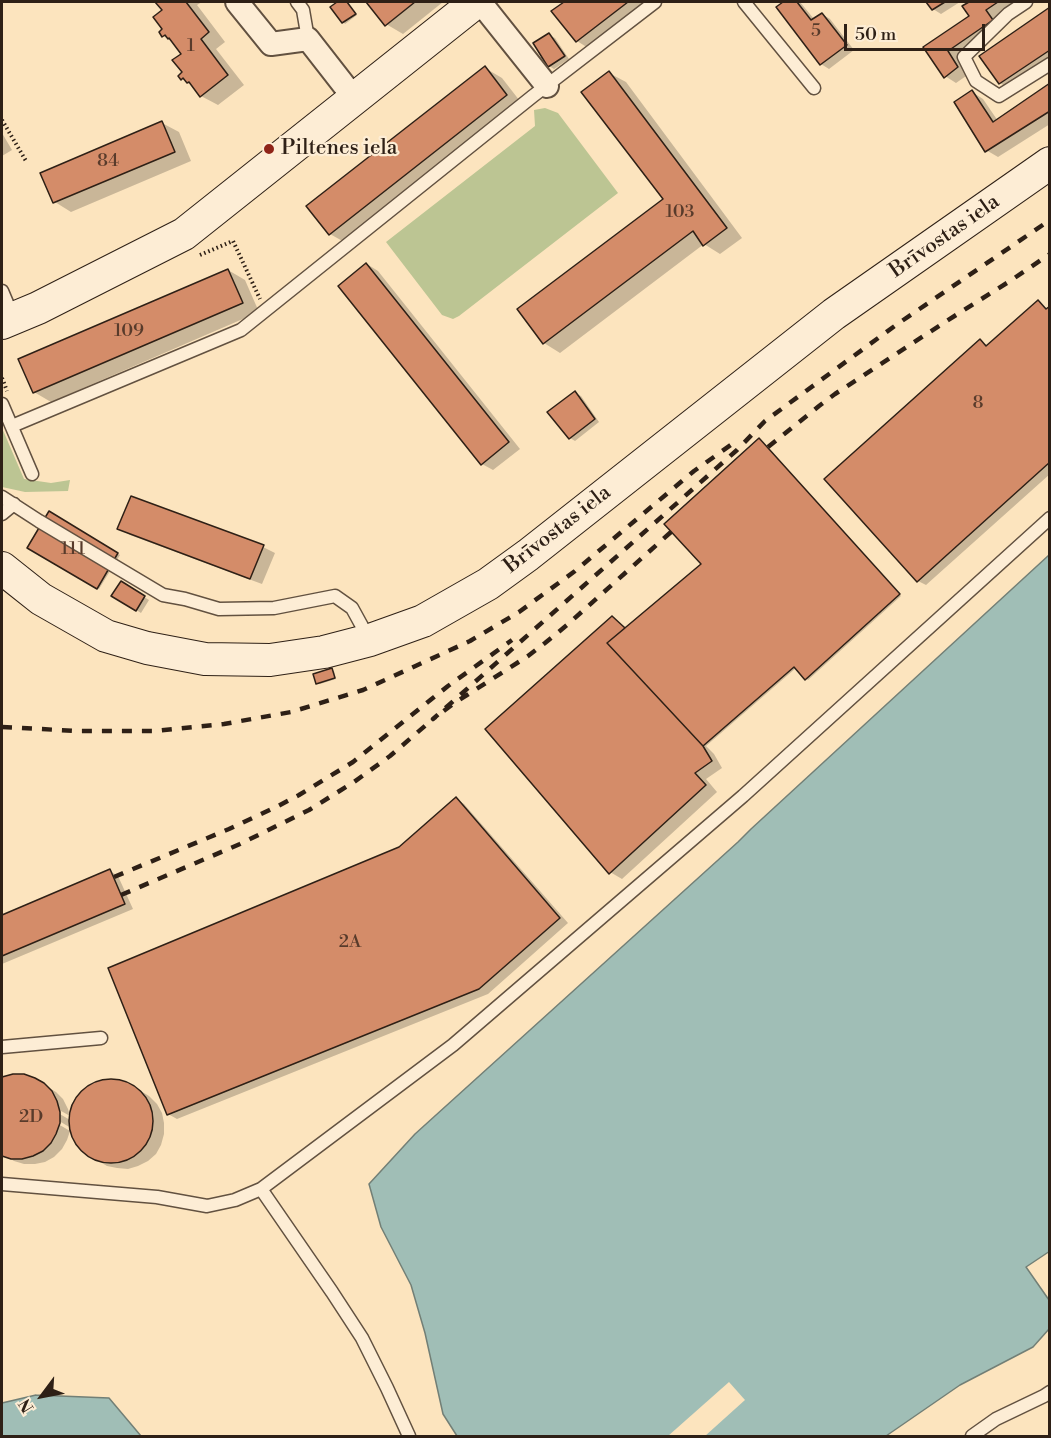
<!DOCTYPE html>
<html>
<head>
<meta charset="utf-8">
<style>
	body { margin:0 }
	#map { position:relative; width:1051px; height:1438px; overflow:hidden; background:#fce4be; font-family:"Libre Bodoni",serif }
	canvas { display:block }
	.frame { position:absolute; inset:0; border:3px solid #2e2016; pointer-events:none }
	.north { position:absolute; left:12px; top:1366px; width:60px; height:60px; -webkit-text-stroke:4px #fdedd5; paint-order:stroke; rotate:238deg; font-size:16px; font-weight:700; line-height:24px; text-align:center; color:#2e2016 }
	.north::after { content:''; display:block; margin:auto; width:21px; height:27px; background:#2e2016; clip-path:polygon(50% 0,100% 100%,50% 72%,0 100%) }
	.scale { position:absolute; left:844px; top:24px; width:141px; height:27px; box-sizing:border-box; border:3px solid #2e2016; border-top:0; padding-left:8px; font-size:18px; line-height:21px; white-space:nowrap; color:#2e2016; -webkit-text-stroke:4px #fdedd5; paint-order:stroke }
</style>
</head>
<body>
<div id="map">
<canvas width="1051" height="1438"></canvas>
<div class="frame"></div>
<div class="north">N</div>
<div class="scale">50 m</div>
</div>
<script>
const context = document.querySelector('canvas').getContext('2d');
context.lineJoin = 'round';
function fill(path, color) {
  context.fillStyle = color;
  context.fill(path, 'evenodd');
}
function poly(rows) {
  const path = new Path2D();
  for (const r of rows) {
    if (r.length === 3) {
      path.moveTo(r[0] + r[2], r[1]);
      path.arc(r[0], r[1], r[2], 0, 2 * Math.PI);
      continue;
    }
    path.moveTo(r[0], r[1]);
    for (let i = 2; i < r.length; i += 2) path.lineTo(r[i], r[i + 1]);
  }
  return path;
}
function trace(path, color, width, dash) {
  context.strokeStyle = color;
  context.lineWidth = width;
  context.lineCap = dash ? 'butt' : 'round';
  context.setLineDash(dash || []);
  context.stroke(path);
}
function drawText(font, color, halo, rows, align = 'center') {
  context.font = font + ' "Libre Bodoni",serif';
  context.lineWidth = 4.5;
  context.setLineDash([]);
  context.textBaseline = 'middle';
  context.strokeStyle = halo;
  context.fillStyle = color;
  for (const [text, x, y, turn = 0] of rows) {
    context.save();
    context.translate(x, y);
    context.rotate((+turn || 0) * Math.PI / 180);
    context.textAlign = isNaN(turn) ? turn : align;
    if (halo) context.strokeText(text, 0, 0);
    context.fillText(text, 0, 0);
    context.restore();
  }
}
const green = poly([
	[545,108,558,113,618,193,459,316,453,319,442,315,386,242,535,126,534,110],
	[2,428,24,479,51,483,70,480,68,491,25,492,2,487]
]);
const water = poly([
	[1049,555,1050,1251,1026,1267,1049,1300,1049,1329,1033,1347,960,1385,886,1436,457,1436,443,1414,425,1333,411,1285,381,1227,369,1184,415,1134,738,842,751,829,1049,555],
	[36,1395,109,1398,141,1436,2,1436,2,1403,36,1395]
]);
const pier = poly([
	[729,1382,745,1400,705,1436,668,1436]
]);
const shadow = poly([
	[157,2,202,2,197,5,225,42,216,49,244,85,218,105,201,96,193,85,182,79,184,73,183,54,174,42,163,36,164,11],
	[339,2,347,2,357,15,345,24,332,7],
	[368,2,443,2,403,34,386,24],
	[566,2,656,2,593,51,577,41,553,11],
	[785,2,800,2,814,19,822,14,830,19,854,50,829,69,821,64,778,7],
	[928,2,960,2,941,14,933,9],
	[971,2,1019,2,996,16,1004,27,958,58,969,74,956,83,945,76,925,48,971,17,964,7],
	[1050,9,1050,64,1011,90,1000,83],
	[549,35,555,38,569,59,554,69,549,66],
	[485,68,502,78,523,105,346,243,330,234],
	[609,73,626,82,742,238,720,254,704,244,560,353,544,343,665,200],
	[1050,85,1050,124,998,157,986,150,972,92,983,99,998,121],
	[162,123,179,132,191,161,71,212,55,202],
	[2,133,12,150,2,156],
	[367,264,378,271,520,449,493,470,482,464],
	[228,270,245,280,259,312,51,402,34,392],
	[1038,302,1048,309,1050,308,1050,474,926,585,918,581,980,341,989,346],
	[575,393,581,396,599,422,575,441,570,438,550,412],
	[762,441,901,596,808,680,796,668,706,746,714,754,722,768,706,779,717,792,622,879,610,872,612,618,627,628,703,565],
	[132,498,263,547,275,553,262,584,130,535,119,528],
	[50,513,120,555,99,589,30,547],
	[121,583,149,600,141,613,113,595],
	[332,670,334,671,336,679,320,684,317,683],
	[456,799,464,804,568,923,488,994,177,1119,168,1114,399,849],
	[110,871,118,876,133,909,2,964,2,917],
	[3,1078,34,1079,56,1092,63,1099,68,1109,70,1116,54,1107,53,1110,70,1120,70,1116,74,1104,79,1095,87,1087,96,1082,107,1080,117,1080,128,1083,149,1096,157,1104,162,1113,164,1123,164,1134,161,1145,156,1154,148,1161,138,1166,128,1169,117,1168,107,1166,85,1153,78,1145,73,1135,71,1128,54,1118,53,1121,70,1131,67,1140,62,1149,54,1157,45,1162,35,1164,24,1164,14,1161,2,1154,2,1079]
]);
const building = poly([
	[155,2,186,2,209,32,201,39,228,75,200,97,189,82,187,83,183,78,181,80,178,76,182,72,172,60,181,54,169,38,168,39,165,35,162,37,159,32,162,29,153,17,162,10,155,2],
	[337,2,347,2,356,14,342,23,330,7,337,2],
	[366,2,415,2,385,26,366,2],
	[564,2,628,2,576,42,551,11,564,2],
	[783,2,797,2,811,20,822,13,847,45,820,65,776,7,783,2],
	[926,2,945,2,932,10,926,2],
	[969,2,998,2,986,10,993,20,948,51,958,67,944,78,923,47,969,16,962,6,969,2],
	[1050,7,1050,50,999,84,979,56,1050,7],
	[549,33,565,56,548,67,533,43,549,33],
	[485,66,507,95,329,235,306,206,485,66],
	[609,71,727,228,703,246,693,231,543,344,517,309,663,199,581,92,609,71],
	[1050,83,1050,111,985,152,954,102,972,90,993,122,1050,83],
	[162,121,175,152,53,203,40,173,162,121],
	[366,263,509,442,481,465,338,286,366,263],
	[228,269,243,303,33,393,18,359,228,269],
	[1038,300,1046,309,1050,306,1050,462,917,582,824,479,980,339,986,346,1038,300],
	[575,391,595,419,569,439,547,412,575,391],
	[759,438,900,594,805,680,794,667,703,746,607,643,701,564,664,524,759,438],
	[131,496,264,545,250,579,117,529,131,496],
	[49,511,118,553,97,589,27,548,49,511],
	[121,581,145,596,136,611,111,596,121,581],
	[612,616,625,628,607,643,703,746,712,761,695,773,706,785,609,874,485,729,612,616],
	[332,668,335,678,316,684,313,674,332,668],
	[456,797,560,918,479,989,167,1115,108,968,399,847,456,797],
	[110,869,125,904,2,956,2,915,110,869],
	[13,1074,24,1074,35,1078,44,1083,52,1091,57,1101,60,1112,60,1123,56,1134,51,1143,43,1151,33,1156,22,1159,11,1159,2,1156,2,1077,13,1074],
	[111,1121,42]
]);
const path = poly([
	[2,120,26,161],
	[200,255,233,241,260,299],
	[2,378,7,391]
]);
const lane = poly([
	[297,2,303,10,308,39],
	[744,2,814,88],
	[1026,2,1008,14,964,57,976,81,999,96,1050,64],
	[2,291,13,317],
	[2,404,32,474],
	[12,426,241,330,533,96,655,2],
	[2,497,39,521,163,595,185,599,219,609,274,608,335,596,352,608,369,639],
	[2,514,14,504],
	[2,1047,101,1038],
	[2,1184,157,1197,207,1206,235,1200,261,1189,453,1045,743,796,1050,518],
	[261,1189,332,1292,362,1338,387,1388,409,1436],
	[972,1436,996,1419,1044,1396,1050,1392]
]);
const street = poly([
	[237,2,271,44,308,39,354,98],
	[480,2,547,86]
]);
const secondary = poly([
	[2,323,38,308,184,234,476,2],
	[2,568,41,599,106,636,147,648,205,659,270,660,324,652,370,640,423,621,488,584,528,555,834,314,1050,163]
]);
const rail = poly([
	[768,447,819,406,835,394,945,322,1010,281,1050,254],
	[671,532,567,625,545,643,528,656,453,704,433,719,737,450,765,421,896,325,1050,220],
	[2,727,78,731,154,731,224,724,291,712,363,690,470,641,519,612,575,571,694,471,735,442],
	[114,877,229,829,278,806,299,795,353,762,448,686,512,640],
	[121,895,240,844,309,810,354,782,390,756,433,719]
]);
const markers = [
	[269,149,6,"#8f2418"]
];
const numberNames = [
	["5",816,32],
	["1",191,47],
	["84",108,162],
	["103",680,213],
	["109",129,332],
	["8",978,404],
	["111",73,550],
	["2A",350,943],
	["2D",31,1118]
];
const poiNames = [
	["Piltenes iela",281,149]
];
const streetNames = [
	["Brīvostas iela",945,237,-35],
	["Brīvostas iela",558,530,-38]
];
fill(green, '#bcc593');
fill(water, '#a0beb6');
trace(water, '#727f76', 1.5);
fill(pier, '#fce4be');
fill(shadow, '#0003');
fill(building, '#d48c69');
trace(building, '#2e2016', 1.5);
trace(lane, '#625140', 15);
trace(street, '#625140', 26);
trace(secondary, '#2e2016', 34);
trace(path, '#2e2016', 4, [1.5, 3]);
trace(lane, '#fdedd5', 12);
trace(street, '#fdedd5', 22);
trace(secondary, '#fdedd5', 32);
trace(rail, '#2e2016', 4.5, [10, 10]);
for (const [x, y, r, color] of markers) {
  const dot = new Path2D();
  dot.arc(x, y, r, 0, 2 * Math.PI);
  context.fillStyle = color;
  context.fill(dot);
  trace(dot, '#fdedd5', 2);
}
drawText('18px', '#583b2b', null, numberNames);
drawText('21px', '#2e2016', '#fdedd5', poiNames, 'left');
drawText('21px', '#2e2016', '#fdedd5', streetNames);
</script>
</body>
</html>
